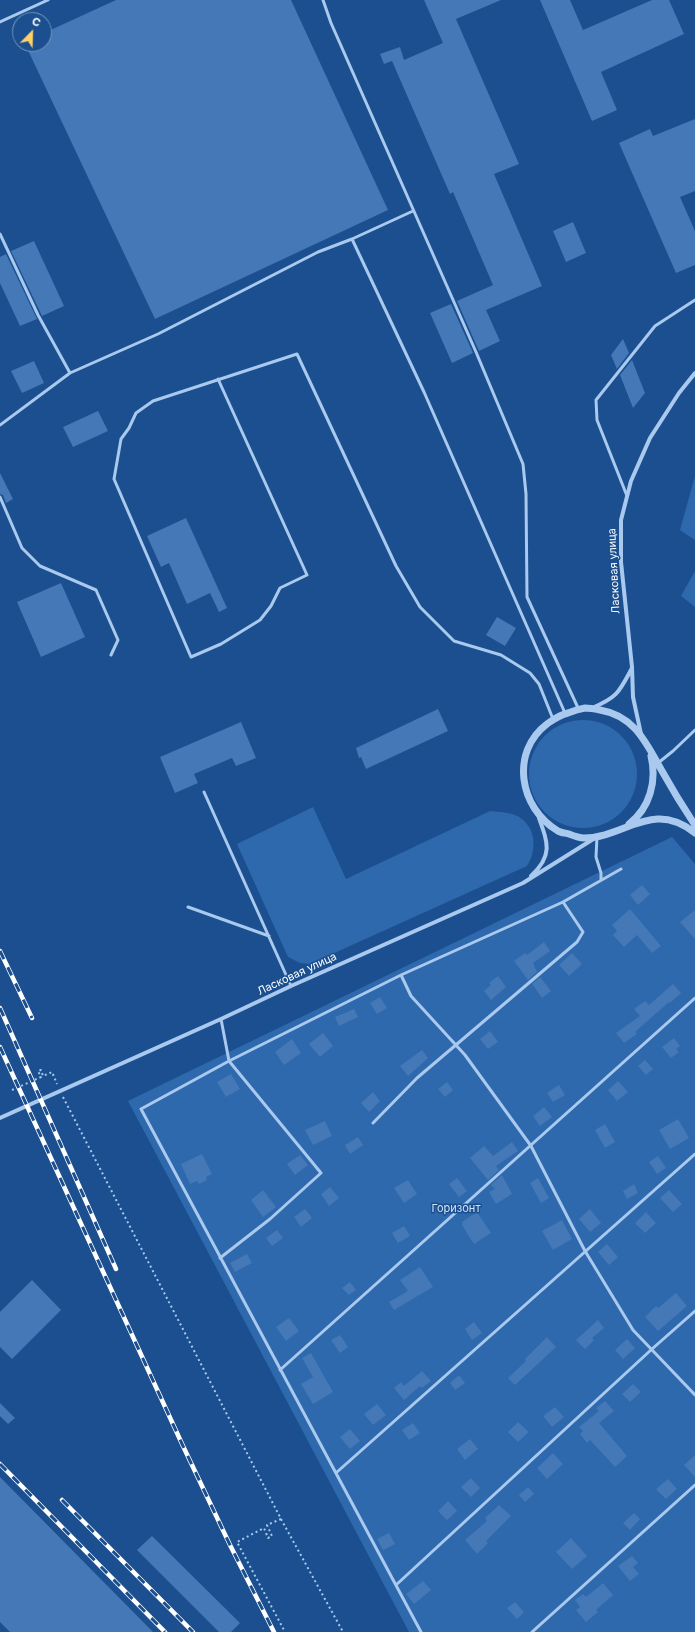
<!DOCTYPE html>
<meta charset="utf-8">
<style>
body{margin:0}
#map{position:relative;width:695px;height:1632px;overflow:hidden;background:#1b4f8f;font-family:Inter,sans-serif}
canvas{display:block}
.north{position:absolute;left:12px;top:12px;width:40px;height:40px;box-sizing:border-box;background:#1b4f8f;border:1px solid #7695bc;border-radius:50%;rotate:23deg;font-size:11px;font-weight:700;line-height:16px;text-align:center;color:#fff}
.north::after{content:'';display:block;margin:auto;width:14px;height:18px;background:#ffd166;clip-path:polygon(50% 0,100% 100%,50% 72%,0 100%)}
</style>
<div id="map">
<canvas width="695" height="1632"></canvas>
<div class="north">С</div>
</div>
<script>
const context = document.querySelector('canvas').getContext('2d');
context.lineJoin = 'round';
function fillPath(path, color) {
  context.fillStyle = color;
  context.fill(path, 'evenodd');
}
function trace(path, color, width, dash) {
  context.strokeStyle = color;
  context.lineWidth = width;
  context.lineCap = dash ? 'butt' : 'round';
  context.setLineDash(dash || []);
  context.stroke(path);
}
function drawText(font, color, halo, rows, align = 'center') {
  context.font = font + ' Inter,sans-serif';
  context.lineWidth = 3;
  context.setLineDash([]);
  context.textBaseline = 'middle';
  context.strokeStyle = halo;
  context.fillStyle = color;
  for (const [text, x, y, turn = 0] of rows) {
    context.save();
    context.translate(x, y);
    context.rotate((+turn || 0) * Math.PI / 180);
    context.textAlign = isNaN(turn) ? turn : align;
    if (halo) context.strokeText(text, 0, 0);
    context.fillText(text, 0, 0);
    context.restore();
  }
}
fillPath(new Path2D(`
 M 695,476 L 695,540 L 680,530 Z
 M 695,571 L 695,607 L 681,596 Z
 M529 774a54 54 0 1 1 108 0a54 54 0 1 1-108 0Z
 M 313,807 L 346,879 L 490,811 C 498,812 507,812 515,815 C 536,824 538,849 527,866 L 310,964 L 300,963 L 288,957 L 237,844 Z
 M 672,837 L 695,864 L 695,1632 L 409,1632 L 128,1101 Z`), '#2e69ad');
fillPath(new Path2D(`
 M 116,0 L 291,0 L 388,210 L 155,319 L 25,44 L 44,44 L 44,33 Z
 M 424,0 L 501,0 L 456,19 L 519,164 L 494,174 L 542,286 L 486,310 L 500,341 L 479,351 L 457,301 L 493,285 L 453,192 L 450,194 L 392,61 L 384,64 L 380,54 L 400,47 L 404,60 L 443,43 Z
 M 540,0 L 570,0 L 583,30 L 652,0 L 669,0 L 684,34 L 601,72 L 617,110 L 592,121 Z
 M 695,119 L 695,191 L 680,197 L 695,231 L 695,265 L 676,273 L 619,143 L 650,129 L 653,136 Z
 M 573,222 L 586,253 L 566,262 L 553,231 Z
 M 34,241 L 64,306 L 42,316 L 11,251 Z
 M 6,254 L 37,319 L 20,326 L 0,283 L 0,257 Z
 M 451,304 L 473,353 L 452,363 L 430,313 Z
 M 623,339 L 629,353 L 617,369 L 611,355 Z
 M 632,360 L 645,393 L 633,408 L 620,375 Z
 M 34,361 L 44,383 L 22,393 L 11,371 Z
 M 98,411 L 108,431 L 73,447 L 63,427 Z
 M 0,473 L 13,499 L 6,503 L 3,495 L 0,494 Z
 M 186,518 L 227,608 L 219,612 L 210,593 L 187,604 L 169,563 L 161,567 L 147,536 Z
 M 61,583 L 85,637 L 41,657 L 17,602 Z
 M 497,617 L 516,628 L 505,646 L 486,635 Z
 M 438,709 L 448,731 L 366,769 L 361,757 L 359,758 L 356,748 Z
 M 241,722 L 256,758 L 236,766 L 232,758 L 194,774 L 198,783 L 175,793 L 160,757 Z
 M 642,885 L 650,894 L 638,905 L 630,895 Z
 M 630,909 L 661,946 L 652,953 L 637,935 L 624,947 L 613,935 L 617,931 L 612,925 Z
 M 695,910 L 695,939 L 680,922 Z
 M 544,942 L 550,951 L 533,963 L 537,972 L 528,980 L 514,961 L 525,953 L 527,955 Z
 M 572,953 L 582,964 L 569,976 L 559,965 Z
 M 498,976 L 506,987 L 491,1000 L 484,991 L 491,985 L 489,983 Z
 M 540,977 L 551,991 L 542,998 L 532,984 Z
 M 673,984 L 681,993 L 670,1003 L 669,1002 L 635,1032 L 637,1034 L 624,1043 L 616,1033 L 640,1016 L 634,1009 L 645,1001 L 649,1005 Z
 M 380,997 L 387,1008 L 377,1014 L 370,1003 Z
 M 354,1009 L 358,1017 L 339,1026 L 335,1017 Z
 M 490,1031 L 498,1042 L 488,1049 L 480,1039 Z
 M 323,1033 L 333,1046 L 320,1057 L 309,1044 Z
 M 674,1038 L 680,1046 L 676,1049 L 679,1052 L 671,1058 L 662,1047 Z
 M 292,1039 L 301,1053 L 284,1065 L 275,1052 Z
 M 422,1050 L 428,1058 L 408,1076 L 400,1066 Z
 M 645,1060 L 653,1069 L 646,1075 L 638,1066 Z
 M 231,1074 L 240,1089 L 226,1097 L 217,1082 Z
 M 618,1081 L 628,1092 L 617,1101 L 608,1090 Z
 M 447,1082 L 453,1090 L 445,1097 L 438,1089 Z
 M 559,1085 L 565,1095 L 553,1102 L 547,1093 Z
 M 373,1092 L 380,1101 L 369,1112 L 361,1103 Z
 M 544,1107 L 552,1117 L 540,1126 L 533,1116 Z
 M 678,1119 L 689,1138 L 670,1149 L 659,1130 Z
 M 325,1121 L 332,1136 L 313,1145 L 305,1130 Z
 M 605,1124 L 615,1142 L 605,1148 L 595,1130 Z
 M 358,1137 L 363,1145 L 350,1154 L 345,1145 Z
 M 512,1142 L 518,1151 L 496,1166 L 499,1170 L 488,1180 L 470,1158 L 484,1146 L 493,1156 Z
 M 202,1154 L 212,1174 L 206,1177 L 207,1180 L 199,1184 L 197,1181 L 190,1184 L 181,1164 Z
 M 300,1155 L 308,1165 L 295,1175 L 287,1164 Z
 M 658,1156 L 666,1168 L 657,1174 L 649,1162 Z
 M 502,1175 L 512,1194 L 496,1204 L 489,1192 L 495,1189 L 491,1185 Z
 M 457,1178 L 467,1191 L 459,1197 L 449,1184 Z
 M 538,1178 L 549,1198 L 541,1203 L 530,1183 Z
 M 408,1180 L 417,1194 L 404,1203 L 394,1188 Z
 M 634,1184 L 638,1193 L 627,1199 L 623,1191 Z
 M 330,1187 L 339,1198 L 329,1206 L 321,1194 Z
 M 263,1190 L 276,1207 L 263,1217 L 251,1200 Z
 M 669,1190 L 682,1204 L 673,1212 L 660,1198 Z
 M 305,1209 L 312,1218 L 301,1227 L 294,1217 Z
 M 590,1209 L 601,1223 L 590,1232 L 579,1219 Z
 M 477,1212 L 491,1233 L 474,1244 L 462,1225 L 463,1224 L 462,1222 Z
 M 646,1212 L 656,1223 L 645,1233 L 635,1223 Z
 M 562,1220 L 572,1239 L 553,1250 L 542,1231 Z
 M 404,1226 L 410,1236 L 398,1243 L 392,1233 Z
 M 277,1230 L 283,1238 L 272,1246 L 266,1238 Z
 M 607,1244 L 618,1257 L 609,1265 L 598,1252 Z
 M 247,1254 L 252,1263 L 235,1272 L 230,1263 Z
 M 420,1267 L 433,1287 L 394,1310 L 389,1302 L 408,1291 L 400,1280 Z
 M 32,1280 L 61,1310 L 12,1359 L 0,1347 L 0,1312 Z
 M 350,1282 L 356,1290 L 349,1295 L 342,1288 Z
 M 676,1293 L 687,1306 L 658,1331 L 645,1317 L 656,1306 L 658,1308 Z
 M 289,1318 L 299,1331 L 286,1341 L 276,1327 Z
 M 598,1320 L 604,1328 L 592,1338 L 594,1340 L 585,1349 L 576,1340 Z
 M 474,1322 L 482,1333 L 472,1340 L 465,1329 Z
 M 340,1335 L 348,1347 L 340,1353 L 331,1340 Z
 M 547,1337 L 556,1347 L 515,1385 L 508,1378 L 526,1361 L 525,1359 Z
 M 627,1339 L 635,1348 L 623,1359 L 615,1350 Z
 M 311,1353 L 333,1392 L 313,1404 L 301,1384 L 313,1377 L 302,1358 Z
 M 422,1371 L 431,1381 L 422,1388 L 420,1386 L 404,1400 L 394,1388 L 401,1382 L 404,1386 Z
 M 459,1375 L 465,1383 L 455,1390 L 450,1383 Z
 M 633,1384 L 641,1392 L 630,1402 L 622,1394 Z
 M 605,1401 L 614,1411 L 599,1423 L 627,1456 L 615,1467 L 590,1440 L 587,1443 L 580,1434 L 583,1431 L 579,1427 L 599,1411 L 596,1408 Z
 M 0,1403 L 15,1418 L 8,1424 L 0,1416 Z
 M 377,1404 L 386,1415 L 373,1425 L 364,1414 Z
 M 555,1407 L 564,1417 L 552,1427 L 543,1416 Z
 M 518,1422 L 529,1432 L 518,1442 L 508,1432 Z
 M 413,1423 L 420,1433 L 409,1440 L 402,1430 Z
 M 350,1429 L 360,1441 L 350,1449 L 340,1437 Z
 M 470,1439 L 478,1449 L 465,1460 L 457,1449 Z
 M 553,1453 L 563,1464 L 547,1479 L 537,1468 Z
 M 695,1455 L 695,1477 L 684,1465 Z
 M 0,1477 L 153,1632 L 10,1632 L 0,1622 Z
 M 471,1478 L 480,1488 L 471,1497 L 461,1487 Z
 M 668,1479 L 677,1489 L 666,1499 L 656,1489 Z
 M 528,1487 L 534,1494 L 525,1502 L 519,1495 Z
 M 448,1501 L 457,1511 L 447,1520 L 438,1511 Z
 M 499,1505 L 511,1516 L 486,1541 L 488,1543 L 477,1554 L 465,1540 L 487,1521 L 485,1518 Z
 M 634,1513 L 640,1519 L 630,1530 L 623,1523 Z
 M 389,1533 L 395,1544 L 383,1550 L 377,1539 Z
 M 152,1536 L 240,1623 L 231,1632 L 219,1632 L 137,1550 Z
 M 571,1538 L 587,1556 L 572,1569 L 556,1552 Z
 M 632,1556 L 638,1563 L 633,1567 L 639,1574 L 630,1581 L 618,1566 Z
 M 423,1581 L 431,1590 L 414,1604 L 406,1594 Z
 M 603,1583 L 613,1595 L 596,1610 L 598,1612 L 586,1622 L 576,1610 L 580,1607 L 575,1600 L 583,1594 L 586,1597 Z
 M 515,1602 L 524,1612 L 517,1619 L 507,1608 Z`), '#4478b7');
trace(new Path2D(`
 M 12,1090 L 41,1077 L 38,1071 L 41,1070 L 43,1076 L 52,1072 L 57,1084
 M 63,1097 L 281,1519 L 343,1632
 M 281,1519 L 267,1525 L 272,1536 L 268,1538 L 264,1528 L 237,1542 L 285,1632`), '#a9c9ee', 2, [2, 3]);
trace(new Path2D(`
 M 323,0 L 331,23 L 476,352 L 523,464 L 526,494 L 527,597 L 579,710
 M 0,22 L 48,0
 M 0,234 L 38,315 L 70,373
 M 352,239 L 424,392 L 565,713
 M 218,379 L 307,575 L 280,588 L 271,606 L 260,620 L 221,644 L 191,657 L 114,479 L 121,439 L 129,428 L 136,413 L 153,401 L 297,354 L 396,566 L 420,607 L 454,641 L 501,655 L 530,673 L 539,684 L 553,719
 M 0,425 L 70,373 L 158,334 L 318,252 L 352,239 L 413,211
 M 627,496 L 597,420 L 596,400 L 655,326 L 695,300
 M 0,497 L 22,548 L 40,566 L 96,590 L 118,640 L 111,655
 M 658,763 L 673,751 L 695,730
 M 204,792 L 291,986
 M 597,837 L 596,857 L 601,873 L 601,880
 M 188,907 L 269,936
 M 401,975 L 411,996 L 465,1055 L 531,1146 L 585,1251 L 633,1330 L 695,1395
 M 373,1123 L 417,1078 L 577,942 L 583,932 L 563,902
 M 220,1258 L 270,1219 L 321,1173 L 229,1061 L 221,1019
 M 280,1370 L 695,998
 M 337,1472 L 695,1154
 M 396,1585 L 652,1349 L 695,1311
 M 421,1632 L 141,1109 L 229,1061 L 401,975 L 563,902 L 621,869
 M 532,1632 L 695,1485`), '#a9c9ee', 3);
trace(new Path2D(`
 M 592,708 C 618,697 619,692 632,668
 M 641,734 L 633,697 L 632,667 L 621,562 L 621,520 L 631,481 L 650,438 L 679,393 L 695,373
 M 531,876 C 553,856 548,843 539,818
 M 0,1118 L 221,1019 L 291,986 L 523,883 L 595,838`), '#a9c9ee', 4);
trace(new Path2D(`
 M 629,824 C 650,808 657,781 651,756
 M 695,825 C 683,807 672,789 662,771 C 646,743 635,716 600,710 C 595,709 590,708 585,708 C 579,709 573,711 568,713 C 559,715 554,719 547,724 C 510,752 519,808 558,831 C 561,833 566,833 569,834 C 574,836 579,838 584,838 C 625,838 652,799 695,833`), '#a9c9ee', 7);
const rail = new Path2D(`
 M 0,951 L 32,1018
 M 0,1008 L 116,1269
 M 0,1047 L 183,1446 L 230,1545 L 274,1632
 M 0,1464 L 165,1632
 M 62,1500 L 193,1632`);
trace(rail, '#fff', 4.5);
trace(rail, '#1b4f8f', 3, [9]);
drawText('11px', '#fff', '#1b4f8f', [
 ["Ласковая улица",614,571,-93],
 ["Ласковая улица",297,974,-25]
]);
drawText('11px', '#cfe3fa', '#1b4f8f', [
 ["Горизонт",456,1209]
]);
</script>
